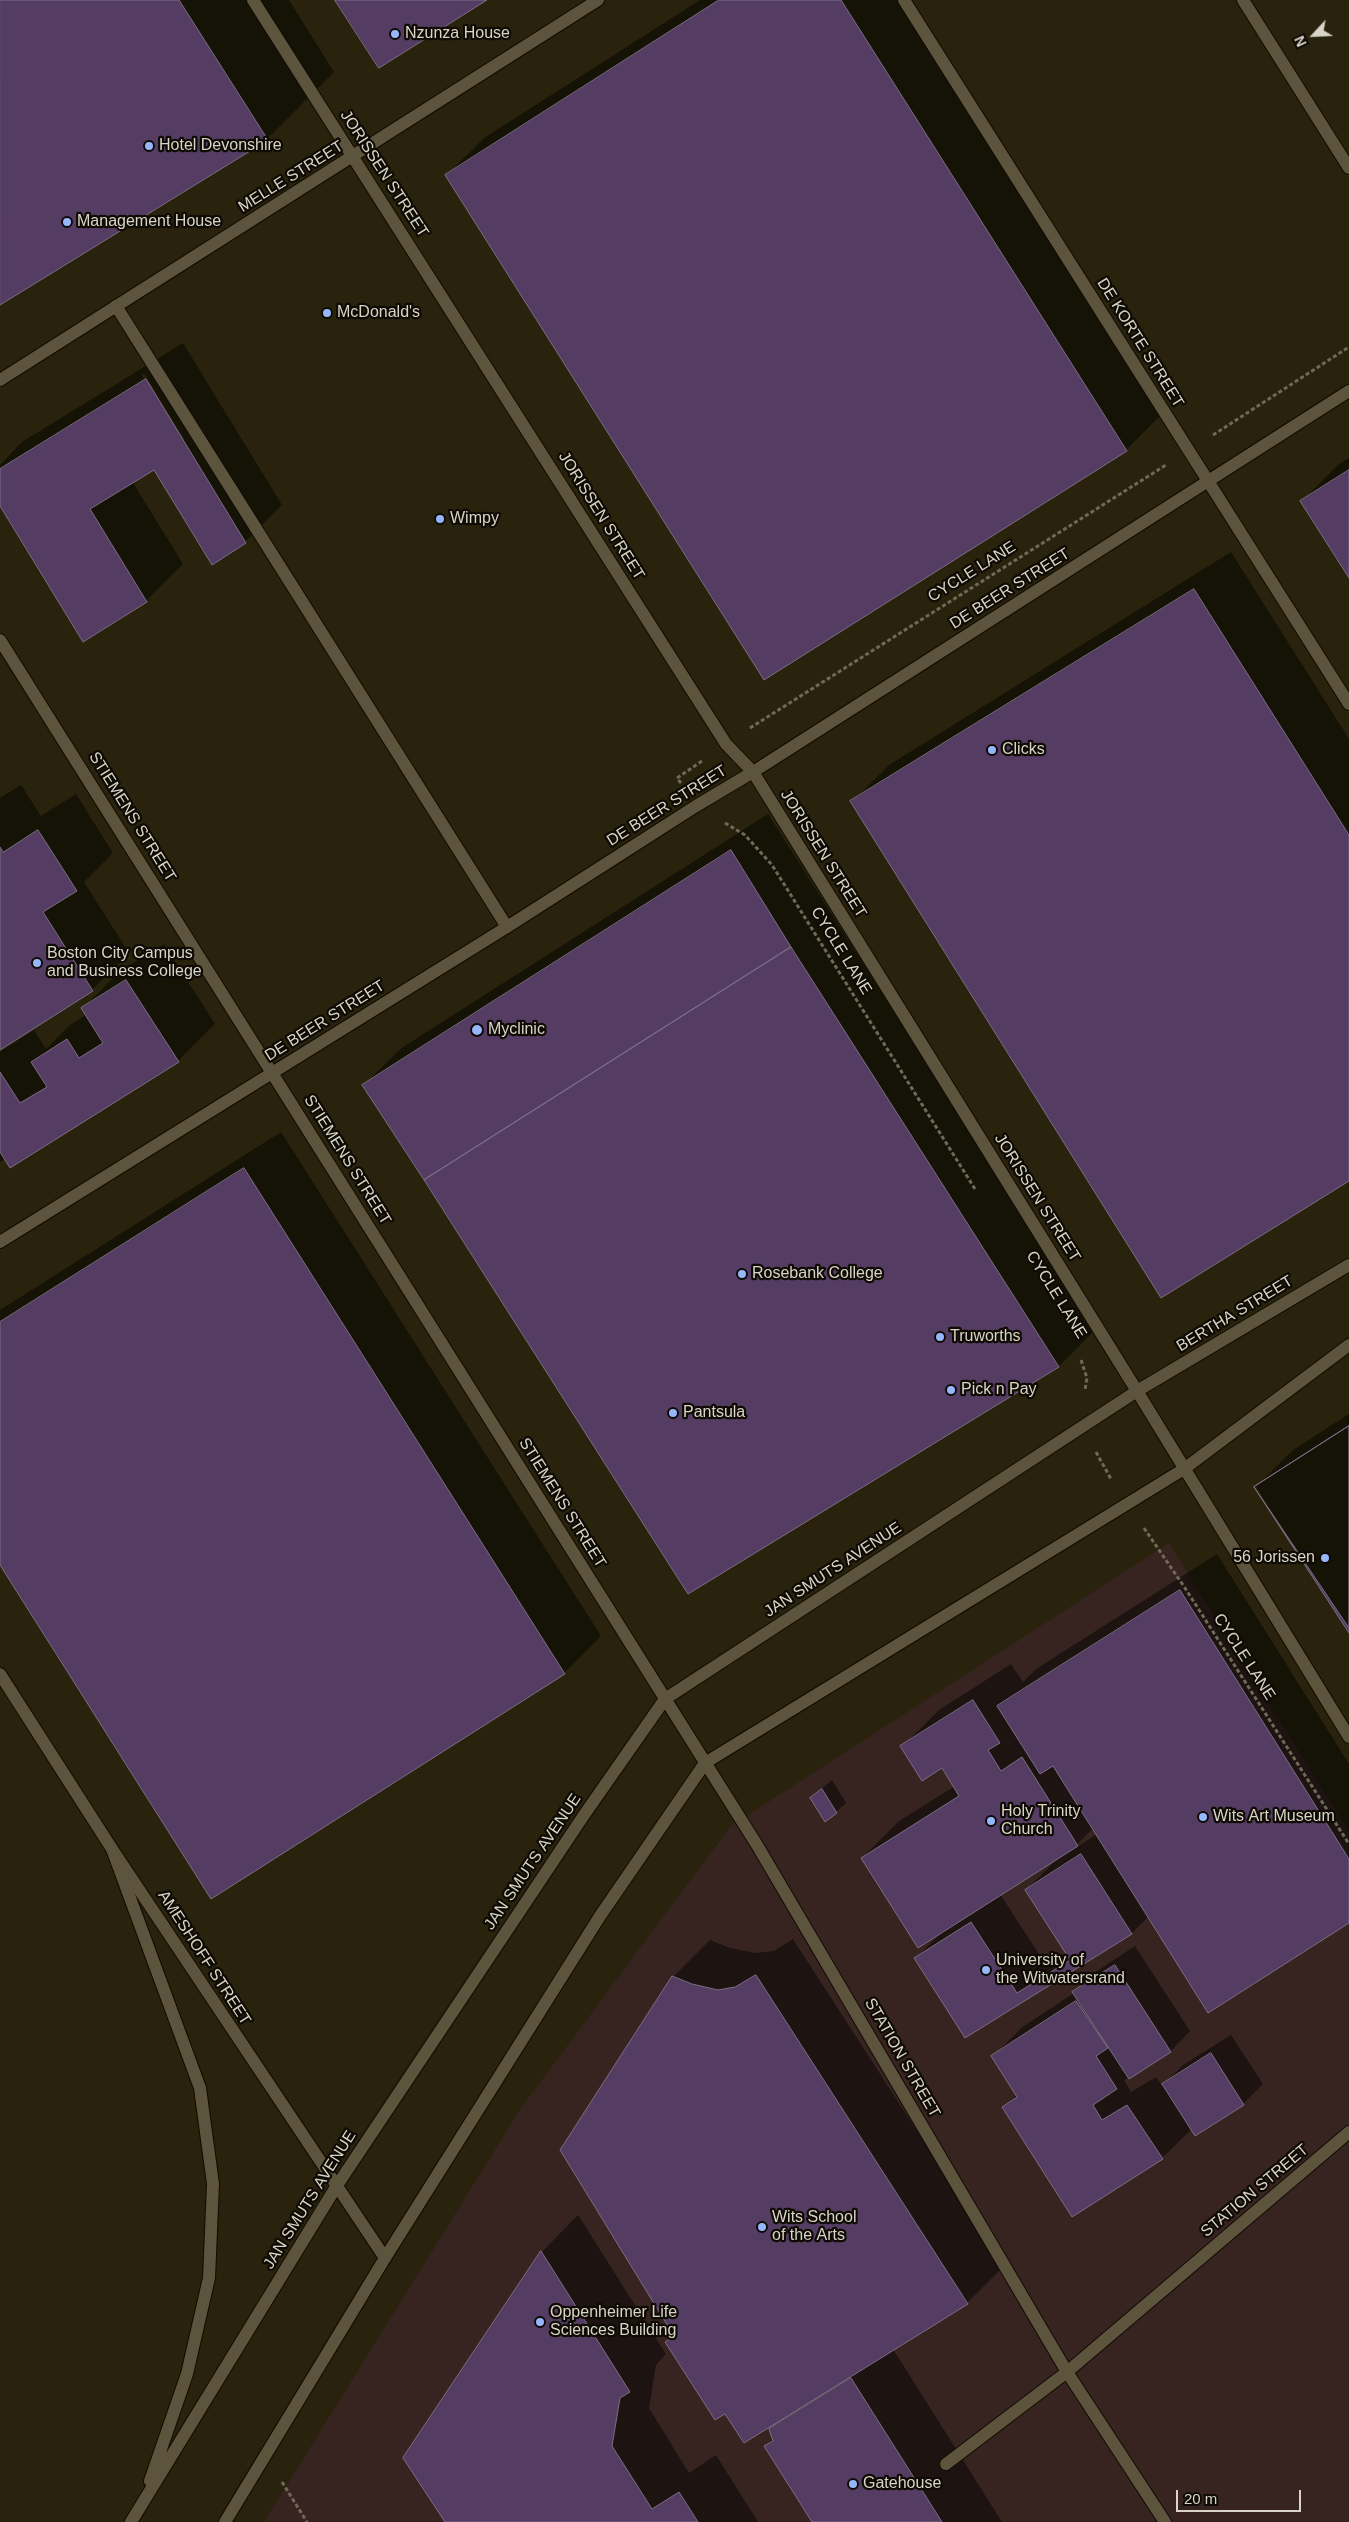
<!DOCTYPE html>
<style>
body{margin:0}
#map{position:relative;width:1349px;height:2522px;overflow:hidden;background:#29220d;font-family:Arial,sans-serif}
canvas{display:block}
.north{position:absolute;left:1289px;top:10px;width:50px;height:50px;-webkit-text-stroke:4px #0f0b04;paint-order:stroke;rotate:245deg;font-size:14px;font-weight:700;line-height:20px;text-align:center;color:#d8d4c7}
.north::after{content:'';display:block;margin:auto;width:18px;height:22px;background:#d8d4c7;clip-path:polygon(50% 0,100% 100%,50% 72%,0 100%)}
.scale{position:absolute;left:1176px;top:2490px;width:125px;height:22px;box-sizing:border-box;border:2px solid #d8d4c7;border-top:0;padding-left:6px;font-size:15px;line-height:18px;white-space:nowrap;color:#d8d4c7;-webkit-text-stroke:4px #0f0b04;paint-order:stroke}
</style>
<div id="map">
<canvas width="1349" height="2522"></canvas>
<div class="north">N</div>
<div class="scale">20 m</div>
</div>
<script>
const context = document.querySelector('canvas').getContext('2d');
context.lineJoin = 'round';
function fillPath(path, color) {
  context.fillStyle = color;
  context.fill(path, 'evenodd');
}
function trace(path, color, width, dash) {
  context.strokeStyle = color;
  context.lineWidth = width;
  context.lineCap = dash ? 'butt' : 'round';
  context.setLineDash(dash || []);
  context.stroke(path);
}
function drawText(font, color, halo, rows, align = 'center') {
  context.font = font + ' Arial,sans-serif';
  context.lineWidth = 4.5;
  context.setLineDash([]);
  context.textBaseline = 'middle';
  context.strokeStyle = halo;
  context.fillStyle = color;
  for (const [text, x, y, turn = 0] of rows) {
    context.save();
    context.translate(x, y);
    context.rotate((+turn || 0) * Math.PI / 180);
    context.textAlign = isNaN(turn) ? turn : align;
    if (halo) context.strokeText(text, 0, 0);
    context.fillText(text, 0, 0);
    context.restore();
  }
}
fillPath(new Path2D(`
 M 1169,1543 L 1349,1831 L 1349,2522 L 264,2522 L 521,2108 L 731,1826 Z`), '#372420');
fillPath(new Path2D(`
 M 0,0 L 289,0 L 334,72 L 267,139 L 0,304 Z
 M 700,0 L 902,0 L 1163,413 L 1126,450 L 764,679 L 447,175 L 484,138 Z
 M 183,343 L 282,505 L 245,542 L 154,468 L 132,481 L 183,564 L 146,601 L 0,503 L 0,465 L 22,442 ZM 144,373 L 184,439 L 181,439 L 142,375 Z
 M 1349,458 L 1349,576 L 1302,501 L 1339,464 Z
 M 1231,552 L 1349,739 L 1349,1179 L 852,802 L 889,765 Z
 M 21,785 L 41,816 L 76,794 L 113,853 L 84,882 L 129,953 L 92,990 L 0,1049 L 0,798 Z
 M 768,814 L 1096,1329 L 1059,1366 L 688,1592 L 363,1086 L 400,1049 Z
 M 164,944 L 215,1024 L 178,1061 L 0,1162 L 0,1052 L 34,1030 L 46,1049 L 70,1025 L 87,1014 L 83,1008 L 120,971 Z
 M 281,1132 L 601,1636 L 564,1673 L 0,1563 L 0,1310 Z
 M 1349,1414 L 1349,1631 L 1256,1487 L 1293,1450 Z
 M 1217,1554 L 1349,1764 L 1349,1922 L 1149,1916 L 1132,1933 L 966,2036 L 916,1958 L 941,1933 L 862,1858 L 899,1821 L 955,1786 L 943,1766 L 902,1747 L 939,1710 L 1011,1664 L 1023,1682 L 1036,1669 ZM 1093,1828 L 1097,1834 L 1074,1849 L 1074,1848 ZM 1058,1858 L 1026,1890 L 1066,1953 L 1046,1965 L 1000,1894 Z
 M 832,1780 L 846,1803 L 836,1812 L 811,1798 Z
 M 793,1939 L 1004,2266 L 967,2303 L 893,2349 L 1002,2522 L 814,2522 L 765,2447 L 774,2438 L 770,2430 L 779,2421 L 725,2412 L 666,2342 L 674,2334 L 673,1977 L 710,1940 L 730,1948 L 756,1953 L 774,1951 Z
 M 1135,1946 L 1190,2031 L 1171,2051 L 1124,2080 L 1131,2092 L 1156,2077 L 1162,2086 L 1183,2065 L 1231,2035 L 1263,2084 L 1243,2104 L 1192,2129 L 1162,2158 L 1004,2107 L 1017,2094 L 993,2057 L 1021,2028 L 1074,1993 L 1094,1973 Z
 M 578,2215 L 666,2354 L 656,2365 L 649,2408 L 689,2473 L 716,2455 L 758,2522 L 446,2522 L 542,2252 Z`), '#0007');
const building = new Path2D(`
 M 0,0 L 179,0 L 268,140 L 0,305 Z
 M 335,0 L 487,0 L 379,68 Z
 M 719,0 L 841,0 L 1127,451 L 764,680 L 445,175 Z
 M 146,379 L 246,543 L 212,565 L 154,470 L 90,509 L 147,602 L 83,642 L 0,506 L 0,469 Z
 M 1349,470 L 1349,578 L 1300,501 Z
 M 1194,589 L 1349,835 L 1349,1181 L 1161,1298 L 850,801 Z
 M 38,830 L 77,891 L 43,912 L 93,991 L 0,1050 L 0,847 L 3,852 Z
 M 731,850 L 791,947 L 424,1180 L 362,1085 Z
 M 791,947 L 1059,1367 L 688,1594 L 424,1180 Z
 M 126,980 L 179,1062 L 10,1168 L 0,1152 L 0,1072 L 20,1103 L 47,1087 L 31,1062 L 67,1039 L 79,1058 L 103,1043 L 81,1008 Z
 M 244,1168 L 565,1674 L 211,1899 L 0,1565 L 0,1322 Z
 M 1349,1426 L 1349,1633 L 1254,1487 Z
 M 1349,1426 L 1349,1628 L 1254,1487 Z
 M 1180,1590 L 1349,1859 L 1349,1923 L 1208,2013 L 1053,1766 L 1040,1774 L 997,1706 Z
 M 973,1700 L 1000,1743 L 988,1750 L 1001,1771 L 1022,1757 L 1078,1846 L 918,1948 L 861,1858 L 959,1796 L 942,1768 L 922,1781 L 900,1746 Z
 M 822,1789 L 837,1813 L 825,1822 L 810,1798 Z
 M 1081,1854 L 1132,1934 L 965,2038 L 914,1958 L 971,1922 L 1017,1993 L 1070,1960 L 1025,1890 Z
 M 1115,1965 L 1171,2052 L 1129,2079 L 1072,1992 Z
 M 756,1975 L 968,2304 L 744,2443 L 725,2414 L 715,2420 L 665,2342 L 674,2336 L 560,2150 L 672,1976 L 692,1984 L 718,1990 L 735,1987 Z
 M 1076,2001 L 1108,2048 L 1096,2056 L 1117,2089 L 1093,2105 L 1102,2120 L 1127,2105 L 1163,2159 L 1072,2217 L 1002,2107 L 1017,2097 L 991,2056 Z
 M 1211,2053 L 1244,2105 L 1195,2136 L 1162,2084 Z
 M 541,2251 L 630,2392 L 620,2398 L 612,2446 L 652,2509 L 679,2492 L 698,2522 L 445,2522 L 403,2458 Z
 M 851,2378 L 942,2522 L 812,2522 L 764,2446 L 773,2441 L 769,2429 Z`);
fillPath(building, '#543c63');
trace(building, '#7b6e83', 1);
const service = new Path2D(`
 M 1243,0 L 1349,168
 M 116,306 L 507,927
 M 946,2464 L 1067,2372 L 1349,2132`);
const minor = new Path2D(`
 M 0,380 L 598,0
 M 0,640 L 757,1845 L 1067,2372 L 1165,2522
 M 0,1242 L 507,927 L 696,806 L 753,772 L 1349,391
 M 0,1674 L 112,1849 L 385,2258`);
const secondary = new Path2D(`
 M 253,0 L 726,744 L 753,772 L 1137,1391 L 1349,1737
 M 904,0 L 1349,704
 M 112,1849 L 200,2088 L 213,2184 L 209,2278 L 187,2374 L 150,2481
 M 131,2522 L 336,2187 L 584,1815 L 665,1699 L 1137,1391 L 1349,1265
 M 225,2522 L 385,2258 L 600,1916 L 705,1763 L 1184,1469 L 1349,1345`);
trace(service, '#110b00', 14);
trace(minor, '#110b00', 14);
trace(secondary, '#110b00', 14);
trace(new Path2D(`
 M 1213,435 L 1349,347
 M 750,728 L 1166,465
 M 681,783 L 677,778 L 702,761
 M 725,823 L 745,835 L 772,865 L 975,1189
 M 1081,1360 L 1087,1378 L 1085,1390
 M 1096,1452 L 1111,1479
 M 1144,1528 L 1185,1588 L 1349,1844
 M 282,2482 L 307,2522`), '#6f6958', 3, [4, 2.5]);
trace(service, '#5c543d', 12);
trace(minor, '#5c543d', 12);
trace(secondary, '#5c543d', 12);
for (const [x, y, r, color] of [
 [395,34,5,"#96b6fd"],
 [149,146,5,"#96b6fd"],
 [67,222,5,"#96b6fd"],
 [327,313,5,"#96b6fd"],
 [440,519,5,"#96b6fd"],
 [992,750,5,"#96b6fd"],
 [37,963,5,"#96b6fd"],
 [477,1030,6,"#96b6fd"],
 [742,1274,5,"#96b6fd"],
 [940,1337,5,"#96b6fd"],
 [951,1390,5,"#96b6fd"],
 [673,1413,5,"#96b6fd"],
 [1325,1558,5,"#96b6fd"],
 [1203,1817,5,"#96b6fd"],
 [991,1821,5,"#96b6fd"],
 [986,1970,5,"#96b6fd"],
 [762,2227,5,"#96b6fd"],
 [540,2322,5,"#96b6fd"],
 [853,2484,5,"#96b6fd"]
]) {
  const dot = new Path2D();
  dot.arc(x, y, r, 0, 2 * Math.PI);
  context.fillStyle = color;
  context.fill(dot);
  trace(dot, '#0f0b04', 2);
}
drawText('16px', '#d8d4c7', '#0f0b04', [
 ["Nzunza House",405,34],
 ["Hotel Devonshire",159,146],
 ["Management House",77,222],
 ["McDonald's",337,313],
 ["Wimpy",450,519],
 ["Clicks",1002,750],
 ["Boston City Campus",47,954],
 ["and Business College",47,972],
 ["Myclinic",488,1030],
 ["Rosebank College",752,1274],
 ["Truworths",950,1337],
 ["Pick n Pay",961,1390],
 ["Pantsula",683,1413],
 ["56 Jorissen",1315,1558,"right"],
 ["Holy Trinity",1001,1812],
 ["Church",1001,1830],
 ["Wits Art Museum",1213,1817],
 ["University of",996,1961],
 ["the Witwatersrand",996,1979],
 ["Wits School",772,2218],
 ["of the Arts",772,2236],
 ["Oppenheimer Life",550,2313],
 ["Sciences Building",550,2331],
 ["Gatehouse",863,2484]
], 'left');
drawText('16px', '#d8d4c7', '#0f0b04', [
 ["JORISSEN STREET",384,174,57],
 ["MELLE STREET",291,177,-32],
 ["DE KORTE STREET",1140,343,58],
 ["JORISSEN STREET",601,516,58],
 ["CYCLE LANE",972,572,-32],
 ["DE BEER STREET",1010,589,-32],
 ["DE BEER STREET",667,806,-32],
 ["STIEMENS STREET",132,817,58],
 ["JORISSEN STREET",823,854,58],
 ["CYCLE LANE",841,951,58],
 ["DE BEER STREET",325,1021,-32],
 ["STIEMENS STREET",347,1160,58],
 ["JORISSEN STREET",1037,1198,58],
 ["CYCLE LANE",1056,1295,58],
 ["BERTHA STREET",1235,1314,-31],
 ["STIEMENS STREET",562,1503,58],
 ["JAN SMUTS AVENUE",833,1570,-33],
 ["CYCLE LANE",1244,1657,57],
 ["JAN SMUTS AVENUE",533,1862,-56],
 ["AMESHOFF STREET",204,1958,57],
 ["STATION STREET",902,2058,60],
 ["STATION STREET",1255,2191,-40],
 ["JAN SMUTS AVENUE",310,2200,-58]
]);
</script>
